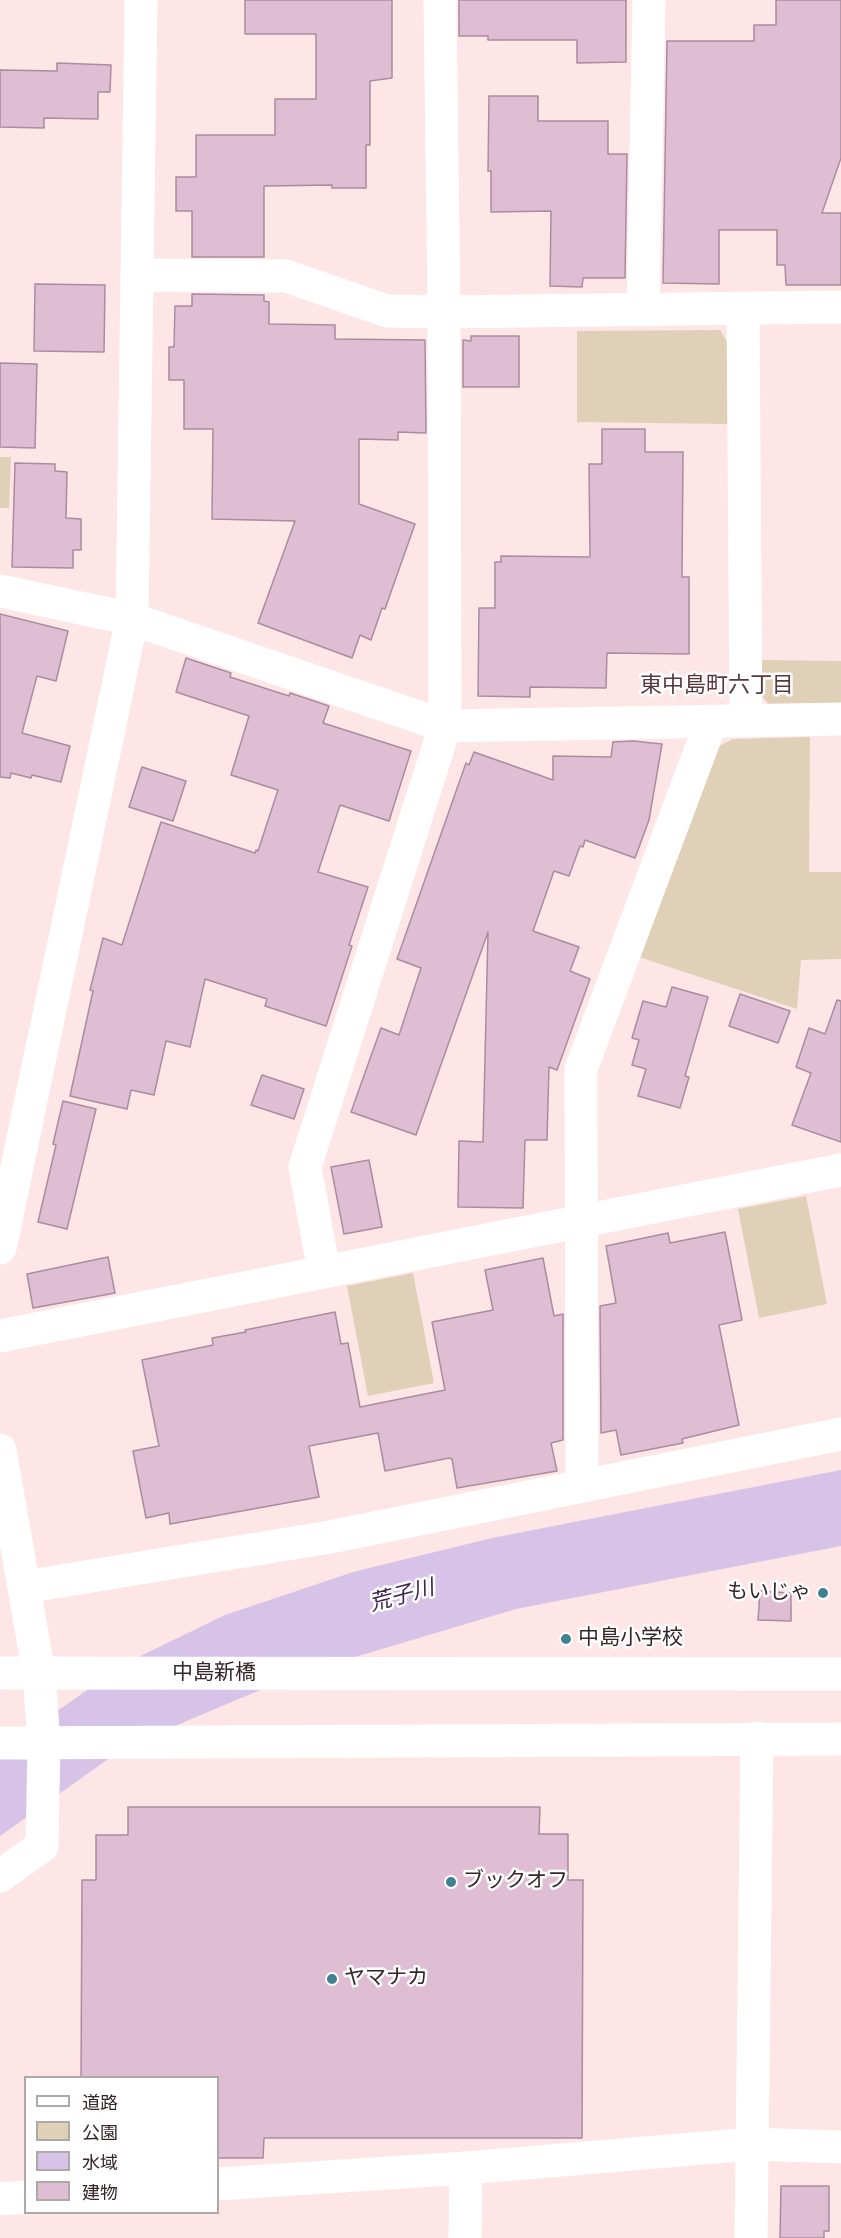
<!DOCTYPE html>
<meta charset="utf-8">
<style>
body{margin:0}
#map{position:relative;width:841px;height:2238px;overflow:hidden;background:#fee5e6;font-family:"Nunito Sans","Noto Sans JP",sans-serif}
canvas{display:block}
.legend{position:absolute;left:24px;top:2076px;width:195px;height:138px;box-sizing:border-box;background:#fff;border:2px solid #aea8a9;margin:0;padding:8px 10px;list-style:none;font-size:18px;color:#352627}
.legend li{display:flex;align-items:center;gap:12px;height:30px}
.legend b{width:30px;border:2px solid #aea8a9}
</style>
<div id="map">
<canvas width="841" height="2238"></canvas>
<ul class="legend">
<li><b style="height:8px;background:#fff"></b>道路</li>
<li><b style="height:16px;background:#e0d0b7"></b>公園</li>
<li><b style="height:16px;background:#d6c3e7"></b>水域</li>
<li><b style="height:16px;background:#dfbed3"></b>建物</li>
</ul>
</div>
<script>
const context = document.querySelector('canvas').getContext('2d');
context.lineJoin = 'round';
function fillPath(path, color) {
  context.fillStyle = color;
  context.fill(path, 'evenodd');
}
function trace(path, color, width, dash) {
  context.strokeStyle = color;
  context.lineWidth = width;
  context.lineCap = dash ? 'butt' : 'round';
  context.setLineDash(dash || []);
  context.stroke(path);
}
function drawText(font, color, halo, rows, align = 'center') {
  context.font = font + ' "Nunito Sans","Noto Sans JP",sans-serif';
  context.lineWidth = 5;
  context.setLineDash([]);
  context.textBaseline = 'middle';
  context.strokeStyle = halo;
  context.fillStyle = color;
  for (const [text, x, y, turn = 0] of rows) {
    context.save();
    context.translate(x, y);
    context.rotate((+turn || 0) * Math.PI / 180);
    context.textAlign = isNaN(turn) ? turn : align;
    if (halo) context.strokeText(text, 0, 0);
    context.fillText(text, 0, 0);
    context.restore();
  }
}
fillPath(new Path2D(`
 M 720,330 L 728,343 L 729,424 L 577,422 L 577,331 Z
 M 0,457 L 11,457 L 9,508 L 0,508 Z
 M 761,660 L 841,661 L 841,706 L 771,707 L 760,694 Z
 M 810,737 L 809,872 L 841,872 L 841,959 L 801,960 L 797,1009 L 639,957 L 719,746 L 733,739 Z
 M 806,1196 L 827,1304 L 759,1318 L 738,1209 Z
 M 413,1273 L 434,1383 L 368,1396 L 347,1286 Z`), '#e0d0b7');
fillPath(new Path2D(`
 M 841,1470 L 841,1546 L 516,1609 L 298,1674 L 125,1747 L 0,1836 L 0,1751 L 126,1663 L 225,1615 L 353,1572 L 492,1538 Z`), '#d6c3e7');
const building = new Path2D(`
 M 245,0 L 392,0 L 392,78 L 370,81 L 370,145 L 366,145 L 366,188 L 332,188 L 332,185 L 264,186 L 264,257 L 192,257 L 192,211 L 176,211 L 176,177 L 196,177 L 196,135 L 275,135 L 275,99 L 316,99 L 316,34 L 245,34 Z
 M 459,0 L 626,0 L 626,62 L 577,63 L 577,40 L 488,40 L 488,36 L 459,36 Z
 M 776,0 L 841,0 L 841,158 L 822,213 L 841,213 L 841,285 L 786,285 L 785,265 L 777,265 L 777,230 L 719,230 L 719,284 L 663,283 L 667,41 L 754,41 L 754,25 L 776,25 Z
 M 57,63 L 111,65 L 110,92 L 98,92 L 98,119 L 44,118 L 44,128 L 0,127 L 0,70 L 57,71 Z
 M 489,96 L 538,96 L 538,121 L 608,121 L 608,154 L 627,154 L 625,278 L 583,278 L 582,287 L 550,286 L 551,211 L 491,212 L 491,171 L 488,171 Z
 M 35,284 L 105,285 L 104,352 L 34,351 Z
 M 192,294 L 264,295 L 264,301 L 269,302 L 269,324 L 335,325 L 335,339 L 425,340 L 426,433 L 398,432 L 398,440 L 359,439 L 359,504 L 415,524 L 385,609 L 382,608 L 371,640 L 360,635 L 352,658 L 258,623 L 295,521 L 212,519 L 213,429 L 184,429 L 184,380 L 169,380 L 169,347 L 174,347 L 175,306 L 192,306 Z
 M 471,336 L 519,336 L 519,387 L 463,387 L 463,340 L 471,341 Z
 M 0,363 L 37,364 L 35,448 L 0,447 Z
 M 602,429 L 645,429 L 645,452 L 683,452 L 682,577 L 689,577 L 689,654 L 607,653 L 606,688 L 530,687 L 530,697 L 478,696 L 479,608 L 495,608 L 495,562 L 501,562 L 501,556 L 590,557 L 589,464 L 602,464 Z
 M 15,463 L 55,464 L 55,471 L 67,472 L 66,518 L 81,519 L 81,550 L 73,550 L 73,568 L 12,567 Z
 M 0,614 L 68,631 L 56,681 L 37,676 L 22,733 L 70,746 L 61,782 L 32,775 L 31,778 L 11,773 L 10,778 L 0,777 Z
 M 186,658 L 231,673 L 230,677 L 289,696 L 290,693 L 329,706 L 323,723 L 411,751 L 389,821 L 340,805 L 318,872 L 368,887 L 349,945 L 352,946 L 326,1026 L 265,1006 L 267,999 L 205,979 L 190,1047 L 166,1041 L 154,1095 L 131,1090 L 127,1109 L 70,1096 L 93,991 L 90,990 L 103,938 L 122,945 L 161,822 L 255,853 L 256,850 L 258,851 L 278,790 L 231,775 L 249,716 L 176,692 Z
 M 633,741 L 662,744 L 649,820 L 635,858 L 585,840 L 583,847 L 580,846 L 569,876 L 554,871 L 533,931 L 579,947 L 570,971 L 590,979 L 557,1070 L 549,1067 L 547,1140 L 525,1140 L 523,1208 L 458,1207 L 459,1141 L 483,1142 L 488,932 L 416,1135 L 351,1112 L 381,1028 L 399,1035 L 421,968 L 397,959 L 466,763 L 469,765 L 474,752 L 553,780 L 553,756 L 611,757 L 613,742 Z
 M 142,767 L 186,781 L 173,821 L 129,807 Z
 M 672,987 L 708,997 L 685,1076 L 689,1077 L 680,1108 L 638,1096 L 646,1069 L 632,1065 L 639,1040 L 632,1038 L 643,1001 L 666,1007 Z
 M 740,994 L 790,1011 L 778,1043 L 729,1026 Z
 M 837,1000 L 841,1001 L 841,1142 L 792,1125 L 811,1073 L 796,1067 L 809,1028 L 825,1034 Z
 M 262,1075 L 304,1089 L 294,1119 L 251,1105 Z
 M 63,1101 L 96,1109 L 67,1229 L 38,1222 L 56,1145 L 53,1144 Z
 M 369,1160 L 382,1227 L 344,1234 L 331,1167 Z
 M 725,1232 L 742,1320 L 719,1325 L 739,1425 L 682,1439 L 683,1443 L 621,1455 L 616,1430 L 601,1433 L 600,1306 L 616,1303 L 606,1246 L 668,1233 L 670,1243 Z
 M 108,1257 L 115,1293 L 33,1308 L 27,1274 Z
 M 543,1258 L 554,1316 L 563,1314 L 563,1440 L 551,1443 L 557,1471 L 457,1488 L 452,1459 L 449,1458 L 385,1471 L 378,1433 L 309,1446 L 319,1497 L 170,1524 L 169,1513 L 146,1518 L 133,1451 L 159,1446 L 142,1360 L 213,1345 L 212,1338 L 246,1332 L 245,1330 L 335,1312 L 341,1344 L 348,1343 L 360,1407 L 445,1390 L 432,1322 L 493,1310 L 485,1270 Z
 M 760,1591 L 791,1593 L 791,1621 L 758,1620 Z
 M 128,1807 L 540,1807 L 539,1834 L 568,1834 L 568,1880 L 583,1880 L 582,2138 L 264,2138 L 263,2158 L 218,2158 L 218,2078 L 81,2078 L 82,1880 L 96,1880 L 96,1835 L 128,1835 Z
 M 781,2186 L 829,2186 L 829,2231 L 824,2231 L 824,2238 L 780,2238 Z`);
fillPath(building, '#dfbed3');
trace(building, '#ab8c9f', 1.5);
trace(new Path2D(`
 M 137,275 L 286,276 L 387,311 L 444,312 L 841,307
 M 643,309 L 649,0
 M 743,309 L 746,721
 M 0,591 L 132,619 L 445,726 L 841,719
 M 324,1272 L 305,1167 L 445,726 L 444,312 L 440,0
 M 0,1336 L 841,1170
 M 582,1486 L 581,1069 L 711,722
 M 24,1587 L 330,1537 L 841,1434
 M 0,1876 L 42,1846
 M 218,2184 L 466,2168 L 752,2144 L 841,2147
 M 0,2199 L 26,2197
 M 465,2238 L 466,2168
 M 751,2238 L 757,1738`), '#fff', 33);
trace(new Path2D(`
 M 0,1248 L 132,619 L 141,0
 M 0,1450 L 39,1674 L 44,1743 L 42,1846
 M 0,1673 L 841,1674
 M 0,1743 L 841,1739`), '#fff', 33);
for (const [x, y, r, color] of [
 [823,1593,6,"#3e838f"],
 [566,1639,6,"#3e838f"],
 [451,1882,6,"#3e838f"],
 [332,1979,6,"#3e838f"]
]) {
  const dot = new Path2D();
  dot.arc(x, y, r, 0, 2 * Math.PI);
  context.fillStyle = color;
  context.fill(dot);
  trace(dot, '#fff', 2);
}
drawText('21px', '#352627', '#fff', [
 ["もいじゃ",811,1593,"right"],
 ["中島小学校",578,1639],
 ["ブックオフ",463,1882],
 ["ヤマナカ",344,1979]
], 'left');
drawText('21px', '#352627', '#fff', [
 ["中島新橋",214,1674]
]);
drawText('22px', '#58383b', '#fff', [
 ["東中島町六丁目",717,687]
]);
drawText('italic 22px', '#3e2451', '#fff', [
 ["荒子川",402,1597,-15]
]);
</script>
